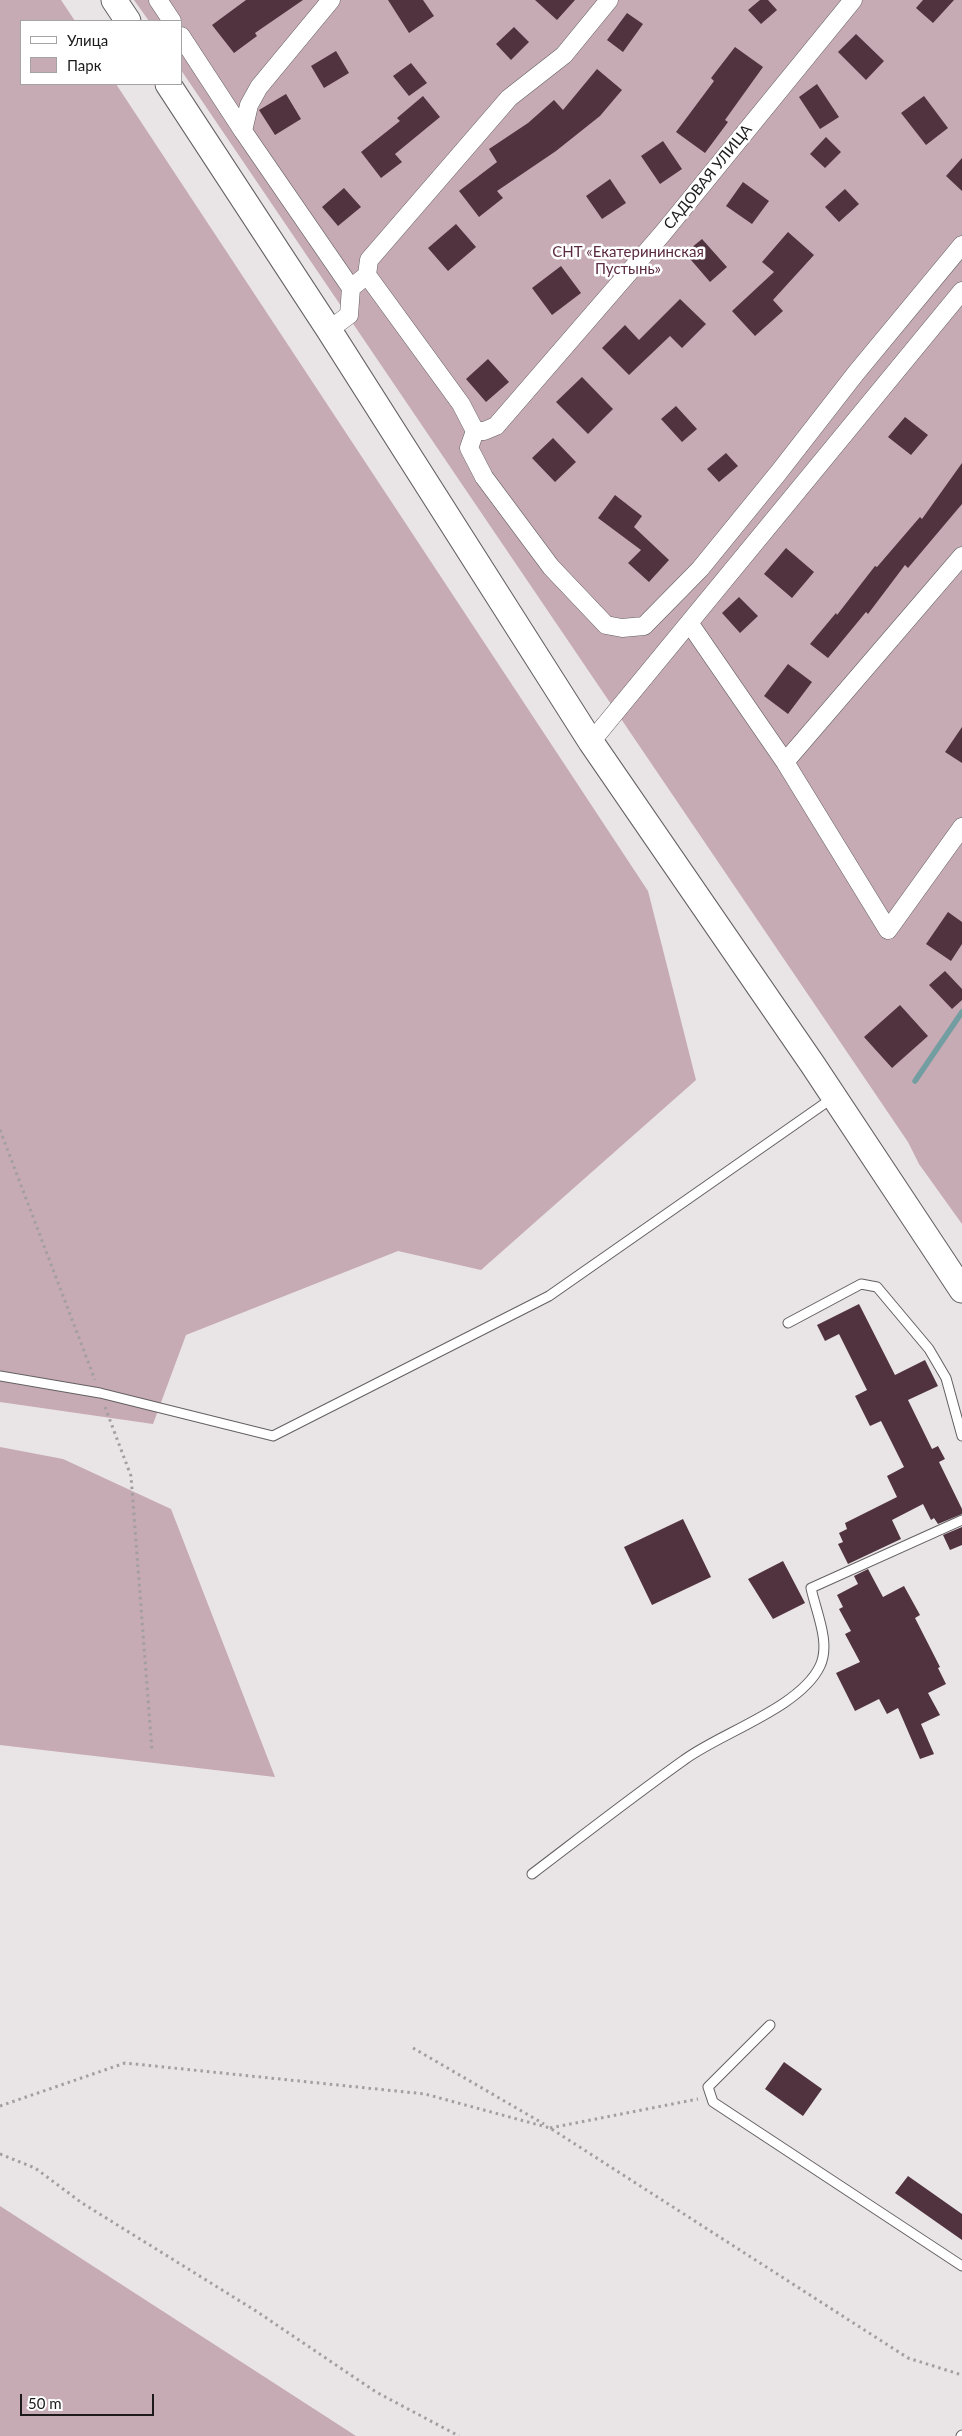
<!DOCTYPE html>
<meta charset="utf-8">
<style>
body{margin:0}
#map{position:relative;width:962px;height:2436px;overflow:hidden;background:#e9e4e5;font-family:Lato,sans-serif}
canvas{display:block}
.legend{position:absolute;left:20px;top:20px;width:162px;height:65px;box-sizing:border-box;background:#fff;border:1px solid #a4a3a4;margin:0;padding:6px 9px;list-style:none;font-size:15px;color:#1c1a1b}
.legend li{display:flex;align-items:center;gap:10px;height:25px}
.legend b{width:25px;border:1px solid #a4a3a4}
.scale{position:absolute;left:20px;top:2394px;width:134px;height:22px;box-sizing:border-box;border:2px solid #1c1a1b;border-top:0;padding-left:6px;font-size:15px;line-height:18px;white-space:nowrap;color:#1c1a1b;-webkit-text-stroke:4px #fff;paint-order:stroke}
</style>
<div id="map">
<canvas width="962" height="2436"></canvas>
<ul class="legend">
<li><b style="height:6px;background:#fff"></b>Улица</li>
<li><b style="height:14px;background:#c6aab4"></b>Парк</li>
</ul>
<div class="scale">50 m</div>
</div>
<script>
const context = document.querySelector('canvas').getContext('2d');
context.lineJoin = 'round';
function fillPath(path, color) {
  context.fillStyle = color;
  context.fill(path, 'evenodd');
}
function trace(path, color, width, dash) {
  context.strokeStyle = color;
  context.lineWidth = width;
  context.lineCap = dash ? 'butt' : 'round';
  context.setLineDash(dash || []);
  context.stroke(path);
}
function drawText(font, color, halo, rows, align = 'center') {
  context.font = font + ' Lato,sans-serif';
  context.lineWidth = 5;
  context.setLineDash([]);
  context.textBaseline = 'middle';
  context.strokeStyle = halo;
  context.fillStyle = color;
  for (const [text, x, y, turn = 0] of rows) {
    context.save();
    context.translate(x, y);
    context.rotate((+turn || 0) * Math.PI / 180);
    context.textAlign = isNaN(turn) ? turn : align;
    if (halo) context.strokeText(text, 0, 0);
    context.fillText(text, 0, 0);
    context.restore();
  }
}
fillPath(new Path2D(`
 M 0,0 L 61,0 L 75,21 L 21,21 L 21,84 L 116,84 L 648,891 L 696,1080 L 481,1270 L 398,1251 L 186,1335 L 153,1424 L 0,1402 Z
 M 134,0 L 962,0 L 962,1224 L 919,1164 L 908,1142 L 181,70 L 181,21 L 149,21 Z
 M 0,1447 L 63,1459 L 171,1509 L 275,1777 L 0,1745 Z
 M 0,2206 L 356,2436 L 0,2436 Z`), '#c6aab4');
trace(new Path2D(`
 M 915,1081 L 962,1012`), '#729da1', 5.5);
fillPath(new Path2D(`
 M 246,0 L 303,0 L 255,33 L 257,36 L 234,53 L 212,25 Z
 M 388,0 L 423,0 L 434,16 L 409,33 Z
 M 535,0 L 575,0 L 557,20 Z
 M 760,0 L 768,0 L 777,10 L 761,24 L 748,10 Z
 M 923,0 L 954,0 L 933,23 L 916,8 Z
 M 627,13 L 643,24 L 623,52 L 607,40 Z
 M 514,27 L 529,42 L 511,60 L 496,44 Z
 M 856,34 L 884,61 L 866,80 L 838,52 Z
 M 735,47 L 763,67 L 725,120 L 728,122 L 705,153 L 676,132 L 714,81 L 711,78 Z
 M 336,51 L 349,73 L 324,88 L 311,66 Z
 M 411,63 L 427,83 L 409,96 L 393,76 Z
 M 597,69 L 622,90 L 600,116 L 556,151 L 497,191 L 503,198 L 479,217 L 459,191 L 497,162 L 489,149 L 528,123 L 554,100 L 563,110 Z
 M 817,84 L 839,117 L 820,129 L 799,97 Z
 M 286,94 L 301,119 L 275,135 L 259,110 Z
 M 423,96 L 440,117 L 395,154 L 402,162 L 381,178 L 361,152 L 400,121 L 397,118 Z
 M 924,96 L 948,128 L 926,145 L 901,113 Z
 M 826,137 L 841,152 L 825,168 L 810,154 Z
 M 663,141 L 682,169 L 660,184 L 641,156 Z
 M 962,158 L 962,191 L 946,176 Z
 M 610,179 L 626,203 L 602,219 L 586,196 Z
 M 743,182 L 769,201 L 752,224 L 726,206 Z
 M 344,188 L 361,207 L 338,226 L 322,207 Z
 M 845,189 L 859,204 L 839,222 L 825,207 Z
 M 456,224 L 476,247 L 448,271 L 428,248 Z
 M 788,232 L 814,255 L 773,300 L 783,311 L 755,336 L 732,311 L 774,272 L 762,262 Z
 M 702,239 L 727,267 L 710,282 L 685,253 Z
 M 561,266 L 581,293 L 552,315 L 532,288 Z
 M 680,299 L 706,324 L 682,348 L 670,336 L 629,375 L 602,348 L 625,325 L 639,340 Z
 M 488,359 L 509,382 L 486,402 L 466,379 Z
 M 582,377 L 613,409 L 588,434 L 556,402 Z
 M 676,406 L 697,429 L 682,442 L 661,419 Z
 M 905,417 L 928,435 L 911,455 L 888,437 Z
 M 553,438 L 576,462 L 555,482 L 532,458 Z
 M 726,453 L 738,466 L 719,482 L 707,469 Z
 M 962,463 L 962,504 L 908,568 L 905,565 L 868,614 L 866,612 L 828,658 L 810,644 L 836,613 L 837,615 L 875,566 L 877,567 L 920,517 L 922,519 Z
 M 615,495 L 642,516 L 634,527 L 669,560 L 649,582 L 628,563 L 641,550 L 598,518 Z
 M 786,548 L 814,572 L 792,598 L 764,574 Z
 M 739,597 L 758,616 L 740,633 L 722,613 Z
 M 788,664 L 812,682 L 788,714 L 764,696 Z
 M 962,727 L 962,763 L 945,752 Z
 M 948,912 L 962,922 L 962,944 L 951,961 L 926,944 Z
 M 945,971 L 962,989 L 962,1000 L 952,1009 L 929,985 Z
 M 900,1005 L 928,1036 L 892,1068 L 864,1037 Z
 M 859,1304 L 895,1375 L 925,1360 L 938,1386 L 908,1400 L 932,1449 L 938,1446 L 945,1459 L 939,1462 L 962,1509 L 962,1514 L 938,1524 L 934,1518 L 931,1520 L 923,1504 L 892,1520 L 901,1539 L 848,1564 L 838,1544 L 843,1542 L 839,1533 L 847,1529 L 845,1523 L 897,1497 L 887,1476 L 904,1467 L 881,1421 L 870,1426 L 855,1396 L 867,1390 L 839,1334 L 825,1341 L 817,1325 Z
 M 683,1519 L 711,1577 L 652,1605 L 624,1547 Z
 M 962,1527 L 962,1545 L 950,1550 L 943,1535 Z
 M 783,1561 L 805,1603 L 773,1619 L 748,1579 Z
 M 868,1569 L 883,1597 L 904,1586 L 920,1615 L 915,1618 L 940,1667 L 938,1668 L 946,1684 L 928,1693 L 940,1715 L 921,1724 L 934,1754 L 920,1759 L 898,1708 L 887,1714 L 879,1699 L 855,1711 L 836,1673 L 860,1662 L 845,1634 L 851,1631 L 839,1609 L 843,1607 L 837,1595 L 858,1584 L 854,1576 Z
 M 784,2062 L 822,2089 L 803,2116 L 765,2089 Z
 M 908,2176 L 962,2214 L 962,2240 L 895,2193 Z`), '#51333f');
const lane = new Path2D(`
 M 788,1323 L 861,1284 L 877,1287 L 929,1349 L 946,1378 L 962,1436
 M 0,1376 L 100,1393 L 273,1436 L 549,1296 L 834,1097
 M 532,1874 C 582,1836 632,1797 684,1760 C 720,1733 800,1708 820,1666 C 831,1643 816,1612 811,1588 L 962,1520
 M 770,2025 L 708,2087 L 713,2102 L 962,2266
 M 961,2436 L 962,2435`);
const street = new Path2D(`
 M 158,0 L 172,21
 M 181,36 L 243,131 L 351,288
 M 243,131 L 249,105 L 259,87 L 331,0
 M 367,275 L 461,404 L 475,431 L 469,448 L 484,477 L 551,567 L 606,625 L 622,628 L 644,626 L 700,569 L 779,472 L 856,373 L 962,245
 M 329,330 L 349,315 L 351,288 L 367,275 L 369,260 L 509,98 L 564,55 L 609,0
 M 475,431 L 484,431 L 496,426 L 663,233 L 853,0
 M 690,624 L 785,762 L 888,930 L 962,827
 M 591,742 L 962,291
 M 785,762 L 962,556`);
const secondary = new Path2D(`
 M 114,0 L 128,21
 M 168,84 L 329,330 L 591,742 L 813,1065 L 962,1290`);
trace(lane, '#646061', 11);
trace(street, '#646061', 19);
trace(secondary, '#646061', 27);
trace(new Path2D(`
 M 0,1130 L 95,1380
 M 105,1407 L 131,1476 L 152,1751
 M 413,2048 L 544,2124
 M 0,2106 L 125,2063 L 425,2094 L 550,2128 L 908,2358 L 962,2375
 M 550,2128 L 698,2099
 M 0,2154 L 35,2168 L 82,2203 L 256,2311 L 376,2392 L 459,2436`), '#a39fa0', 3, [2.5, 4]);
trace(lane, '#fff', 9);
trace(street, '#fff', 18);
trace(secondary, '#fff', 25);
drawText('15px', '#1c1a1b', '#fff', [
 ["САДОВАЯ УЛИЦА",708,177,-51]
]);
drawText('15px', '#5b2a40', '#fff', [
 ["СНТ «Екатерининская",628,252],
 ["Пустынь»",628,269]
]);
</script>
